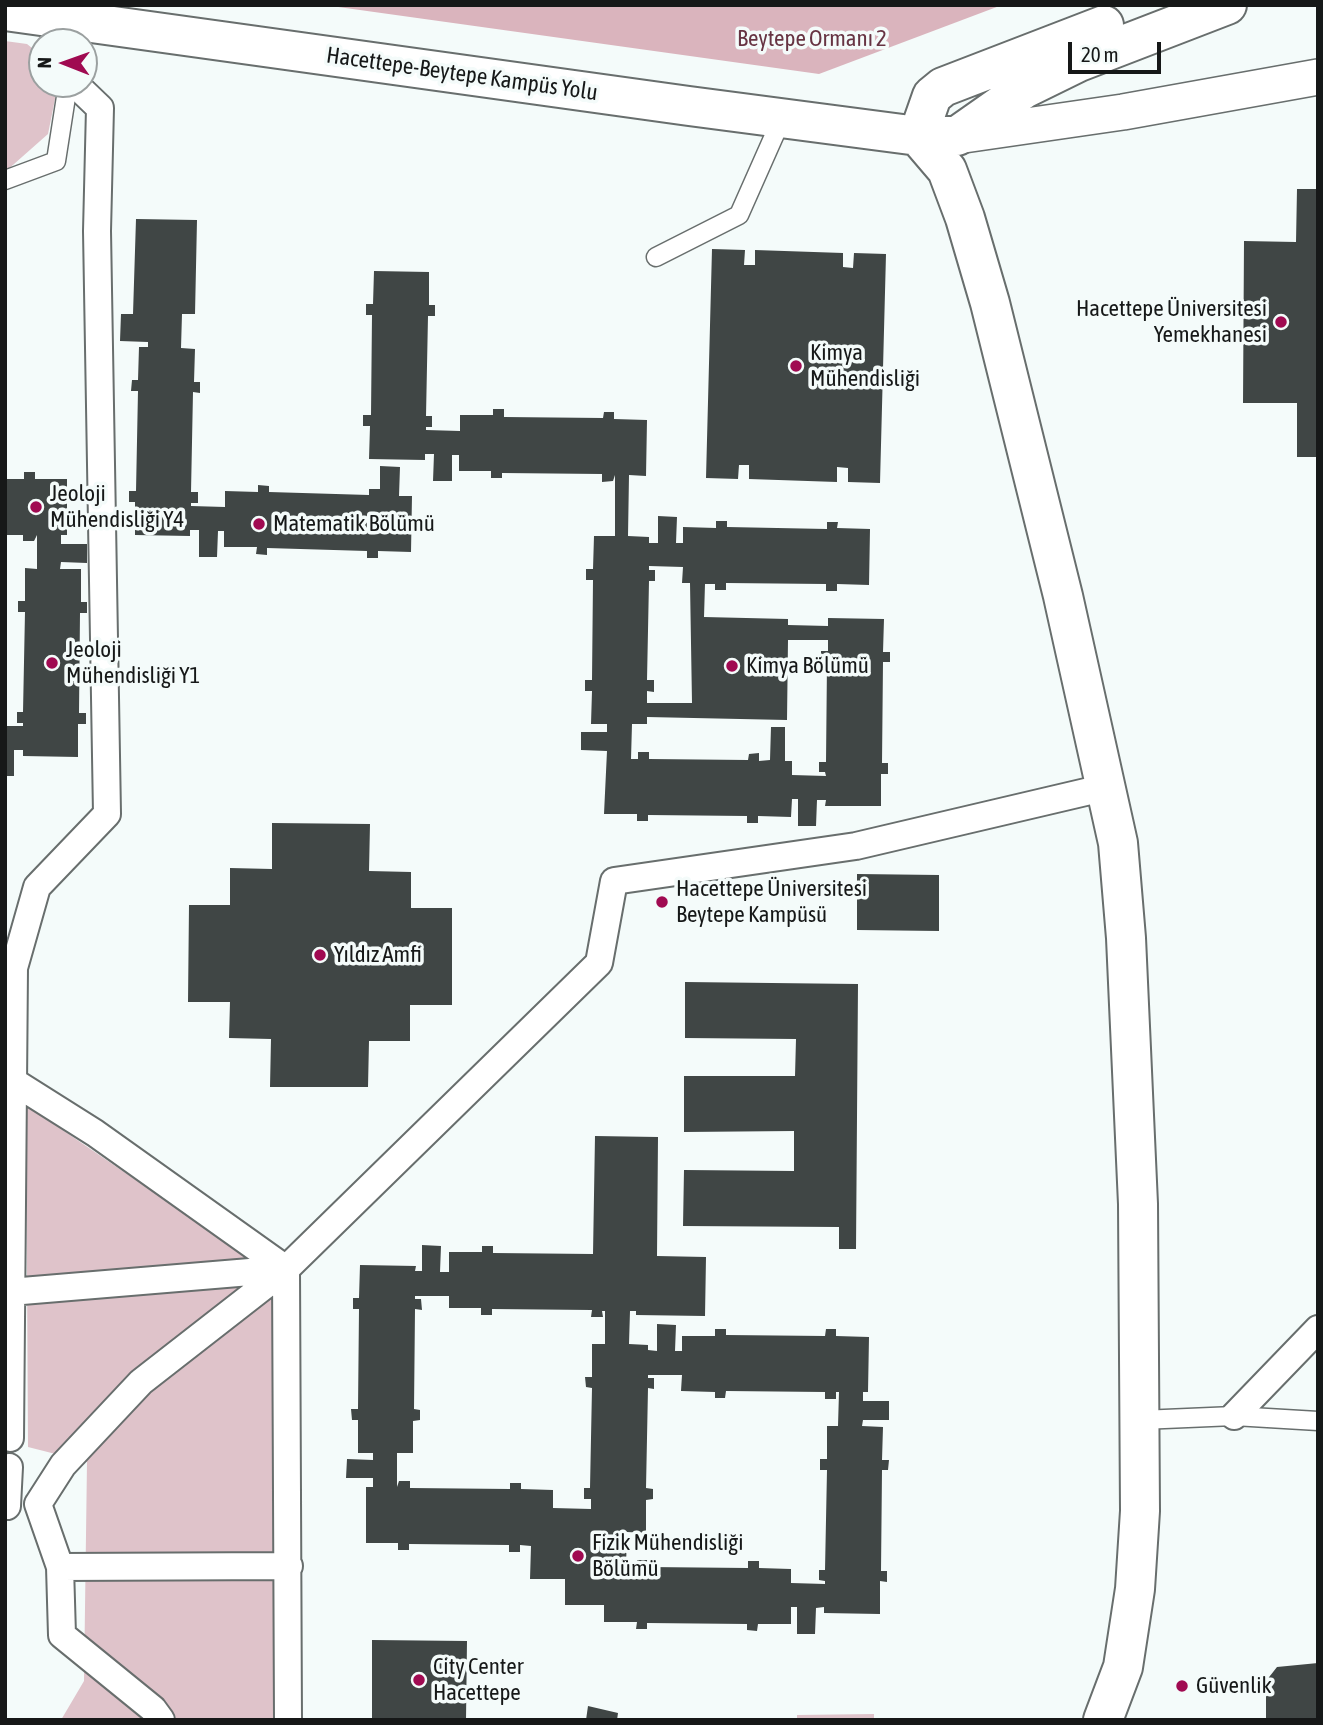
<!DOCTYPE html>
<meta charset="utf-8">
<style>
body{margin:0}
#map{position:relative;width:1323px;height:1725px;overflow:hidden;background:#f4fbfa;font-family:"Asap Condensed",sans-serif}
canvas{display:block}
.frame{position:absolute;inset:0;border:7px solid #161818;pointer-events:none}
.north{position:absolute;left:28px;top:28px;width:70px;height:70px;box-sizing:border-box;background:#f4fbfa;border:2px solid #9ba0a0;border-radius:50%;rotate:271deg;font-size:19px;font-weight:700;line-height:28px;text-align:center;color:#161818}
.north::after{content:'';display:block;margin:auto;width:24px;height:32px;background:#a00a51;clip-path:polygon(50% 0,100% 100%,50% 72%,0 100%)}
.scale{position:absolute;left:1068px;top:42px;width:93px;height:32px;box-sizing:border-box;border:4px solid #161818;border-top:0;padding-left:9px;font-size:21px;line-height:24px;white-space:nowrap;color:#161818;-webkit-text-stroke:5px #f4fbfa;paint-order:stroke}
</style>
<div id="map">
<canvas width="1323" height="1725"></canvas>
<div class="frame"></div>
<div class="north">N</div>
<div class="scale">20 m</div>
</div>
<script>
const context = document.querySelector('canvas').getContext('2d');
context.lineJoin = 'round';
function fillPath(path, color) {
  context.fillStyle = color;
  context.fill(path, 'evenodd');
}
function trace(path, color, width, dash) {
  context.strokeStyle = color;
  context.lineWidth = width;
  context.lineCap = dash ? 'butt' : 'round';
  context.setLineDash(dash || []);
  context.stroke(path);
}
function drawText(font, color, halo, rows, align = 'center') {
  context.font = font + ' "Asap Condensed",sans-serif';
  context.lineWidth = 7;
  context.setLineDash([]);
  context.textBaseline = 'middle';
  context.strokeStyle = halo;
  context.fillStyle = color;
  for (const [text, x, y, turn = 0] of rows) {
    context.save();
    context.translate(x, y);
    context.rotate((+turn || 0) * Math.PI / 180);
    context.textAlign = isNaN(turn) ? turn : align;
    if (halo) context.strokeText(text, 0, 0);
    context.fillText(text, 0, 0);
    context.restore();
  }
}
fillPath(new Path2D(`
 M 5,41 L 27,44 L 42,56 L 42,84 L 58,84 L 48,134 L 5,172 Z
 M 26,1105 L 250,1258 L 277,1301 L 273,1720 L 61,1720 L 84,1681 L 87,1462 L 28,1447 Z
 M 874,1714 L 874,1720 L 797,1720 L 797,1715 Z`), '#dfc3ca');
fillPath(new Path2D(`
 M 324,5 L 1002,5 L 819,74 Z`), '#dab4bd');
fillPath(new Path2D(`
 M 1297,189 L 1318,189 L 1318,457 L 1297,457 L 1297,403 L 1243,403 L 1244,241 L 1296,242 Z
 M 136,219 L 197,220 L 195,314 L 182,314 L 181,348 L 195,349 L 194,382 L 200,382 L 200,393 L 193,392 L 191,492 L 198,492 L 198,503 L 191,503 L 191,506 L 225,507 L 225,491 L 258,492 L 258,485 L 269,486 L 269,492 L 369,495 L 369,489 L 380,489 L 380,466 L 400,467 L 399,496 L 412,496 L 411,552 L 378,551 L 378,558 L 367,558 L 367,551 L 267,548 L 267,555 L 256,554 L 257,547 L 224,547 L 224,531 L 218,531 L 217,557 L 199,557 L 199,530 L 190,530 L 190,536 L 135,535 L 135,502 L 129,502 L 129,491 L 136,491 L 138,391 L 131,391 L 132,380 L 138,380 L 139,347 L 148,347 L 148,342 L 120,341 L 121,314 L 133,314 Z
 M 712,249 L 745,250 L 744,265 L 755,265 L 755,250 L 843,253 L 843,267 L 853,268 L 854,253 L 886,254 L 880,483 L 848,482 L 848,468 L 837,467 L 837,482 L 749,479 L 749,465 L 739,465 L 738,479 L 706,478 Z
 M 374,271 L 429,272 L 429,305 L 435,305 L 435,316 L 428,316 L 426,416 L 432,416 L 432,427 L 426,427 L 426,430 L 460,431 L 460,415 L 493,415 L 493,409 L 504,409 L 504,417 L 603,418 L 604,412 L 614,412 L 614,419 L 647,420 L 646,476 L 629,475 L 628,536 L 649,537 L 649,543 L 658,543 L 658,516 L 677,517 L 676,543 L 683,543 L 683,527 L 716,528 L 716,521 L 727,521 L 727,527 L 827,529 L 827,522 L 838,522 L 837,528 L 870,529 L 869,585 L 837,584 L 837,591 L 826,591 L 826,584 L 726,583 L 726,590 L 715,590 L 715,584 L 705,584 L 704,617 L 788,619 L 788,625 L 828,626 L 828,618 L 884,619 L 883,652 L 890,652 L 890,662 L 883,662 L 882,763 L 888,763 L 888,774 L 881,774 L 881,806 L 825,806 L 826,800 L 817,800 L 816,826 L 798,826 L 798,799 L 792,799 L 791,817 L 758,816 L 758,823 L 747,823 L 747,816 L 648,815 L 648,821 L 637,821 L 637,814 L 604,814 L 607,751 L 581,750 L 581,732 L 607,732 L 607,724 L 591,724 L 592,691 L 585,691 L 585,680 L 592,680 L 593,580 L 586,580 L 586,569 L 593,569 L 594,536 L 615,536 L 615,475 L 613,481 L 602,482 L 602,474 L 502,473 L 502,478 L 491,478 L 491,471 L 459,471 L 459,455 L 452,455 L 452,481 L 433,481 L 434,454 L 425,454 L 425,460 L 369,459 L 370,426 L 363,426 L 363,415 L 371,415 L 372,315 L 366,315 L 366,304 L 373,304 ZM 649,566 L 683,567 L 682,583 L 690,583 L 692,703 L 647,703 L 647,691 L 654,692 L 654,680 L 647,680 L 649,581 L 655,581 L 655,570 L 649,570 ZM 788,640 L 828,640 L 828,651 L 821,651 L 821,662 L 827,662 L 826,762 L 819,762 L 819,772 L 825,772 L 826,776 L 792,775 L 792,761 L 785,761 L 785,727 L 771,727 L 770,760 L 759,761 L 759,753 L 749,754 L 748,760 L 649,759 L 649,752 L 638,752 L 638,759 L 631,759 L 632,724 L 647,724 L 647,717 L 787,720 Z
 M 24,472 L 35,472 L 35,479 L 67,479 L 67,535 L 61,535 L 61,544 L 87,544 L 87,563 L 61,562 L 60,569 L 81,569 L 81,602 L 87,602 L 87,613 L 80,613 L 79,713 L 86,713 L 86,724 L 78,724 L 78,757 L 23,756 L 23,750 L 14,750 L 14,776 L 5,776 L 5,726 L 23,726 L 23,723 L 17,723 L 17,712 L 23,712 L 25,612 L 18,612 L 18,601 L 25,601 L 25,568 L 37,569 L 37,535 L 34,541 L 23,541 L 23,535 L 5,535 L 5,479 L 24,479 Z
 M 272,823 L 370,824 L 369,871 L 411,872 L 411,908 L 452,908 L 452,1005 L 410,1005 L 410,1041 L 369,1041 L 368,1087 L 270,1087 L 271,1039 L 229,1038 L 230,1002 L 188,1002 L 189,905 L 230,905 L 230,868 L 272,869 Z
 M 857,874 L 939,875 L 939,931 L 857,930 Z
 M 685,982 L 858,984 L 856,1249 L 839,1249 L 839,1227 L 683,1226 L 684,1170 L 794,1171 L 794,1131 L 684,1132 L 684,1076 L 795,1076 L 796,1039 L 685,1038 Z
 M 595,1136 L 658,1137 L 657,1256 L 706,1257 L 705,1316 L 636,1315 L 636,1311 L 630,1311 L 629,1344 L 648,1345 L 648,1350 L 657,1351 L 657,1324 L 676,1325 L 675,1351 L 682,1351 L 682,1336 L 715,1336 L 715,1329 L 726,1329 L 726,1335 L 825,1336 L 826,1329 L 836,1329 L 836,1336 L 869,1337 L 868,1392 L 863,1392 L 863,1401 L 889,1401 L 889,1420 L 863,1420 L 862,1426 L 883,1427 L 882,1460 L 889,1460 L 888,1470 L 882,1470 L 881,1571 L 887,1571 L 887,1582 L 880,1581 L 880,1614 L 824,1613 L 824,1607 L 816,1608 L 815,1634 L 797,1634 L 797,1607 L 791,1607 L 791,1624 L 758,1624 L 757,1631 L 747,1630 L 747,1624 L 647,1623 L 647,1629 L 636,1629 L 637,1622 L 604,1622 L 604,1605 L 565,1605 L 565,1579 L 530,1579 L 531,1546 L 520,1545 L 520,1552 L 509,1552 L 509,1545 L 409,1544 L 409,1550 L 398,1550 L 398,1543 L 366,1543 L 366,1487 L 373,1487 L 373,1478 L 346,1478 L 347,1459 L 373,1460 L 373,1453 L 358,1453 L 358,1420 L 352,1420 L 351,1409 L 358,1409 L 359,1309 L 353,1309 L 353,1298 L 359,1298 L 360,1265 L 416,1266 L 415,1271 L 422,1271 L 422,1245 L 441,1246 L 440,1272 L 449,1272 L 449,1252 L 482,1252 L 482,1246 L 493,1246 L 493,1253 L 593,1254 ZM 415,1296 L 449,1296 L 449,1308 L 481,1308 L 481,1315 L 492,1315 L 492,1309 L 592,1310 L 591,1317 L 603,1317 L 602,1311 L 605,1311 L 605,1344 L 592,1344 L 592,1377 L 585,1377 L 586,1387 L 592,1388 L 590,1488 L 584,1488 L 584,1499 L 591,1499 L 591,1509 L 553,1508 L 553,1490 L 521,1489 L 521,1483 L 510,1483 L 510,1489 L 410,1488 L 410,1481 L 399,1481 L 397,1487 L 397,1453 L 413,1453 L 413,1421 L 420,1420 L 420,1410 L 414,1409 L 415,1309 L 422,1310 L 421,1299 L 415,1299 ZM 648,1375 L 682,1375 L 681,1391 L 715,1392 L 715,1398 L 725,1398 L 726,1391 L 825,1392 L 825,1399 L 836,1399 L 836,1392 L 839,1392 L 838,1426 L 827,1426 L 827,1459 L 820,1459 L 820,1470 L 827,1470 L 825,1570 L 819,1570 L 819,1580 L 825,1581 L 825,1584 L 791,1583 L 791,1569 L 759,1568 L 759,1561 L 748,1561 L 748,1568 L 648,1567 L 648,1560 L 637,1560 L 637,1567 L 626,1567 L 627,1532 L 646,1533 L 646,1500 L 653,1499 L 653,1489 L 646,1488 L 648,1388 L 654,1389 L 654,1378 L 648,1378 Z
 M 372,1640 L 467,1641 L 466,1720 L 372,1720 Z
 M 1318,1663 L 1318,1720 L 1266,1720 L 1266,1681 L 1277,1667 Z
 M 588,1706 L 618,1713 L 617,1720 L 586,1720 Z`), '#404645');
const service = new Path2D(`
 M 5,180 L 56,161 L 68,84
 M 656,257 L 739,215 L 782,118
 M 1141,1420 L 1234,1416 L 1318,1421`);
const pedestrian = new Path2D(`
 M 5,1080 L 11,1080 L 95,1133 L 286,1269
 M 286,1269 L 288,1720
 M 10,1292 L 286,1269
 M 1234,1416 L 1318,1329
 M 10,1438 L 14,968 L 37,887 L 107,814 L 97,231 L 100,108 L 75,84
 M 38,1504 L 63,1465 L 141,1382 L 286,1269 L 599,963 L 614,881 L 856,846 L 1107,787
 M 38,1504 L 60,1567 L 62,1635 L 153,1709 L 161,1720
 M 7,1506 L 9,1467
 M 60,1567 L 289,1566`);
const minor = new Path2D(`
 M 957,136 L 1123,112 L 1318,77`);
const tertiary = new Path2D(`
 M 5,11 L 689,106 L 918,136 L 957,136 L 1024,89 L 1079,62 L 1227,5
 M 918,136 L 947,170 L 965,218 L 990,303 L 1063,596 L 1118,843 L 1126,938 L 1138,1204 L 1140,1511 L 1135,1589 L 1123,1667 L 1103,1720
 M 918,136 L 932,96 L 943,87 L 1104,25`);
trace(service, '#686e6d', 21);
trace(pedestrian, '#686e6d', 30);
trace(minor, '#686e6d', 38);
trace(tertiary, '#686e6d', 42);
trace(service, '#fff', 18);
trace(pedestrian, '#fff', 26);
trace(minor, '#fff', 35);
trace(tertiary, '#fff', 38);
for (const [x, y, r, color] of [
 [1281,322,7,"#a00a51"],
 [796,366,7,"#a00a51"],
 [36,507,7,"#a00a51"],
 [259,524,7,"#a00a51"],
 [52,663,7,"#a00a51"],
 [732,666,7,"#a00a51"],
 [662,902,7,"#a00a51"],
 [320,955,7,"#a00a51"],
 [578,1556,7,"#a00a51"],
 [419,1680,7,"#a00a51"],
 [1182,1686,7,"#a00a51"]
]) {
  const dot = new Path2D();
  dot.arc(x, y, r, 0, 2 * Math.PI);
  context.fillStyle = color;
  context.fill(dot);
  trace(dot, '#f4fbfa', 2.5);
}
drawText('23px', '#673443', '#f4fbfa', [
 ["Beytepe Ormanı 2",812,39]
]);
drawText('23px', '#161818', '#f4fbfa', [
 ["Hacettepe-Beytepe Kampüs Yolu",462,74,8]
]);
drawText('23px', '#161818', '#f4fbfa', [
 ["Hacettepe Üniversitesi",1267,309,"right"],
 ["Yemekhanesi",1267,335,"right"],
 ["Kimya",810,353],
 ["Mühendisliği",810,379],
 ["Jeoloji",50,494],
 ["Mühendisliği Y4",50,520],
 ["Matematik Bölümü",273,524],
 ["Jeoloji",66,650],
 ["Mühendisliği Y1",66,676],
 ["Kimya Bölümü",746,666],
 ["Hacettepe Üniversitesi",676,889],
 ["Beytepe Kampüsü",676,915],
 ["Yıldız Amfi",334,955],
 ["Fizik Mühendisliği",592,1543],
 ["Bölümü",592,1569],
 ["City Center",433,1667],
 ["Hacettepe",433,1693],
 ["Güvenlik",1196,1686]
], 'left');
</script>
